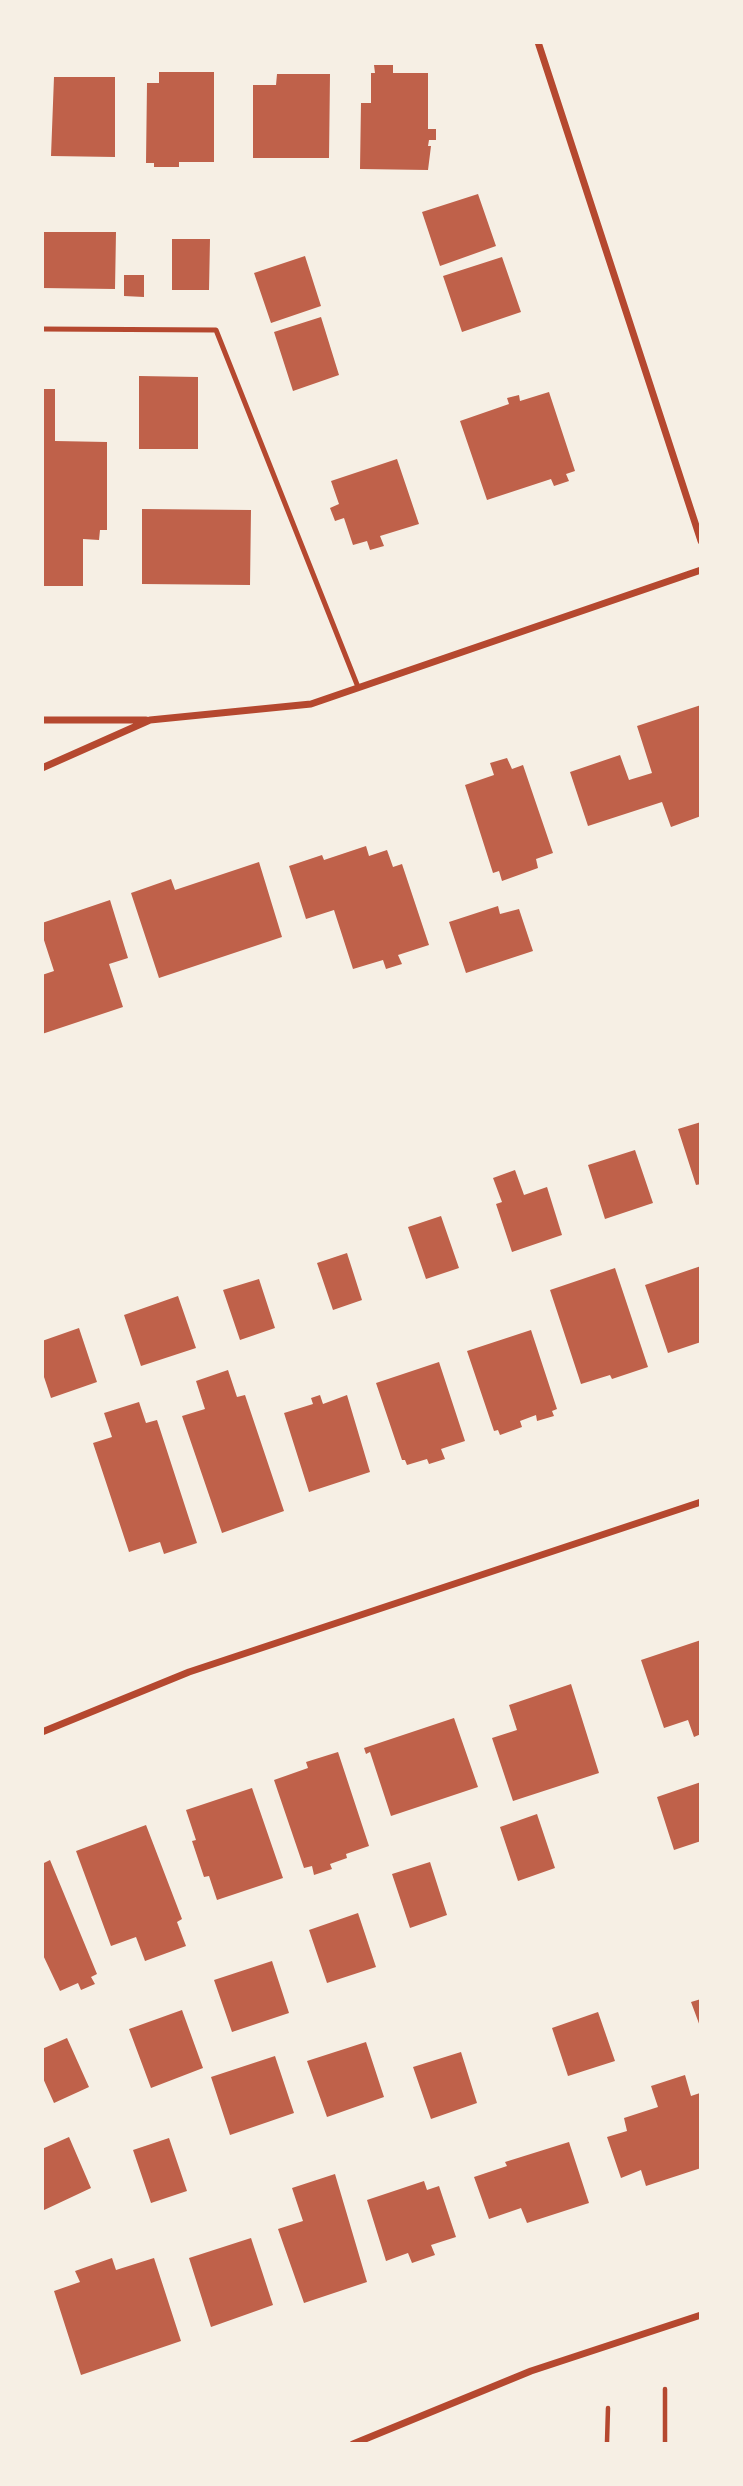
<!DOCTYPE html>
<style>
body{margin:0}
#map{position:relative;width:743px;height:2486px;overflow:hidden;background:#f6efe4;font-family:"Alegreya Sans",sans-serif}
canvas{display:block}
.frame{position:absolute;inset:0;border:44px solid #f6efe4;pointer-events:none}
</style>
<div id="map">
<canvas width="743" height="2486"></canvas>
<div class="frame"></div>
</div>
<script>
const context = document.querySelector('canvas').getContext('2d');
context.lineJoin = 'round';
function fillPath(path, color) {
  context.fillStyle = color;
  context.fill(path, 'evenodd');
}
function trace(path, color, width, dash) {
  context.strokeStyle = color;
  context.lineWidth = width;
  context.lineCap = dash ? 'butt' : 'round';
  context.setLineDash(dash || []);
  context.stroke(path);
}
fillPath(new Path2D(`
 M 374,65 L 393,65 L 393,73 L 428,73 L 428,129 L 436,129 L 436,140 L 429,140 L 428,146 L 431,146 L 428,170 L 360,169 L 361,103 L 371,103 L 371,73 L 375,73 Z
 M 159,72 L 214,72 L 214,162 L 179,162 L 179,167 L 154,167 L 154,163 L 146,163 L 147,83 L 159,83 Z
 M 277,74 L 330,74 L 329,158 L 253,158 L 253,85 L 276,85 Z
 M 54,77 L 115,77 L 115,157 L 51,156 Z
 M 478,194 L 496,246 L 440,266 L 422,212 Z
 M 42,232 L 116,232 L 115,289 L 42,288 Z
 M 172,239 L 210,239 L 209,290 L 172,290 Z
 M 305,256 L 321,306 L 271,323 L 254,273 Z
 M 502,257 L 521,312 L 462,332 L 443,276 Z
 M 124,275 L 144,275 L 144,297 L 124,296 Z
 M 321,317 L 339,375 L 293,391 L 274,332 Z
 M 139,376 L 198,377 L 198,449 L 139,449 Z
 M 42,389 L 55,389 L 55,441 L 107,442 L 107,530 L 100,530 L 99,540 L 83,539 L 83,586 L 42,586 Z
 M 549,392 L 575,471 L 566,474 L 569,481 L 554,486 L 551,479 L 487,500 L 460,421 L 509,404 L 507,398 L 519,395 L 520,401 Z
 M 397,459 L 419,524 L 380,536 L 384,546 L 370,550 L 367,541 L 353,545 L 344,518 L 335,521 L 330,508 L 339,504 L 331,481 Z
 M 142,509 L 251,510 L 250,585 L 142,584 Z
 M 701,705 L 701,816 L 671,827 L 662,802 L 588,826 L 570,772 L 620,755 L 629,780 L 652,773 L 637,726 Z
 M 507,758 L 512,769 L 523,765 L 553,853 L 536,859 L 538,868 L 502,881 L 499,871 L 493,873 L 465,785 L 494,775 L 490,763 Z
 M 366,846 L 369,856 L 387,850 L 393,867 L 402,864 L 429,945 L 398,955 L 402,964 L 386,969 L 383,960 L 353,969 L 334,910 L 306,919 L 289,866 L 322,855 L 324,860 Z
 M 259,862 L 282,937 L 159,978 L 131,893 L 171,879 L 175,890 Z
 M 110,900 L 128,958 L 109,964 L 123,1007 L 42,1034 L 42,975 L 54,971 L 42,934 L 42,923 Z
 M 498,906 L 500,914 L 519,909 L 533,951 L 466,973 L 449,922 Z
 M 701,1122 L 701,1184 L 696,1185 L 678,1129 Z
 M 635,1150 L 653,1203 L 605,1219 L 588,1165 Z
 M 515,1170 L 524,1195 L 547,1187 L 562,1235 L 512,1252 L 496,1204 L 502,1202 L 493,1178 Z
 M 441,1216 L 459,1268 L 426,1279 L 408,1227 Z
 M 347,1253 L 362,1300 L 333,1310 L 317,1263 Z
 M 701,1266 L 701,1342 L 668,1353 L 645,1285 Z
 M 615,1268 L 648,1367 L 612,1379 L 610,1375 L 581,1384 L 550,1290 Z
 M 259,1279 L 275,1328 L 240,1340 L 223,1290 Z
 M 178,1296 L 196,1348 L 141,1366 L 124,1315 Z
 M 79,1328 L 97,1382 L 51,1398 L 42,1371 L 42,1341 Z
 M 531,1330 L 557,1409 L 552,1411 L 554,1416 L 537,1421 L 536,1415 L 520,1421 L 522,1427 L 500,1435 L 498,1430 L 494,1431 L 467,1351 Z
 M 439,1362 L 465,1441 L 441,1449 L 445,1459 L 429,1464 L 427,1459 L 407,1465 L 405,1460 L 402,1460 L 376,1383 Z
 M 228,1370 L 237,1397 L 245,1395 L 284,1511 L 222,1533 L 182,1416 L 205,1409 L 196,1381 Z
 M 320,1395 L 323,1404 L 347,1395 L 370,1472 L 309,1492 L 284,1413 L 313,1404 L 311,1398 Z
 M 139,1402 L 146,1423 L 157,1420 L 197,1543 L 164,1554 L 160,1542 L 129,1552 L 93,1443 L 112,1437 L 104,1413 Z
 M 701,1640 L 701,1734 L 694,1737 L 688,1720 L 664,1728 L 641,1660 Z
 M 571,1684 L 599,1773 L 513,1801 L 492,1738 L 517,1730 L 509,1705 Z
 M 454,1718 L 478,1787 L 391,1816 L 370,1752 L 366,1754 L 364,1748 Z
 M 338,1752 L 369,1846 L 346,1854 L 347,1858 L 330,1864 L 332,1869 L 314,1875 L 312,1866 L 304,1868 L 274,1780 L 308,1768 L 306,1762 Z
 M 701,1782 L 701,1841 L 674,1850 L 657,1797 Z
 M 252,1788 L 283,1878 L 217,1900 L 209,1876 L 204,1877 L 192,1841 L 196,1840 L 186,1810 Z
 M 537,1814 L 555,1868 L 518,1881 L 500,1827 Z
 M 146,1825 L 182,1919 L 177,1922 L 186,1946 L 145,1961 L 136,1937 L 111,1946 L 76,1851 Z
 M 50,1860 L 97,1974 L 91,1977 L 95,1984 L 81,1990 L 78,1983 L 60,1991 L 42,1953 L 42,1864 Z
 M 430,1862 L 447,1915 L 410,1928 L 392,1874 Z
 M 358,1913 L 376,1967 L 327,1983 L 309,1930 Z
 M 272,1961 L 289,2013 L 232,2032 L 214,1980 Z
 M 701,1999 L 701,2029 L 691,2002 Z
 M 182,2010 L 203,2068 L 151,2088 L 129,2029 Z
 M 598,2012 L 615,2061 L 568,2076 L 552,2028 Z
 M 67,2038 L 89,2087 L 54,2103 L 42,2076 L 42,2049 Z
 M 366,2042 L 384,2097 L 327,2117 L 307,2061 Z
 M 461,2052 L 477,2103 L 431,2119 L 413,2067 Z
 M 275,2056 L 294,2113 L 230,2135 L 211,2077 Z
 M 685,2075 L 691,2096 L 700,2093 L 701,2097 L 701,2168 L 646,2186 L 641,2170 L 621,2178 L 607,2137 L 627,2131 L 624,2118 L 658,2107 L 651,2086 Z
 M 69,2137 L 91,2188 L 42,2211 L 42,2149 Z
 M 169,2138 L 187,2191 L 151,2203 L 133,2150 Z
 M 569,2142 L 589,2203 L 527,2223 L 521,2208 L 489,2219 L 474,2177 L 507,2166 L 505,2162 Z
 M 335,2174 L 367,2282 L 304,2303 L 278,2229 L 303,2221 L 292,2188 Z
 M 424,2181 L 427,2190 L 439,2186 L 456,2237 L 431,2245 L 435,2255 L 412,2263 L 408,2253 L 386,2261 L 367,2200 Z
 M 251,2238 L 273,2305 L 211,2327 L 189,2258 Z
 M 112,2258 L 116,2270 L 154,2258 L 181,2341 L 81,2375 L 54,2291 L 80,2282 L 75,2271 Z`), '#bf614a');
trace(new Path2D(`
 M 665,2389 L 665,2443
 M 607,2442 L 608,2408`), '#b5482f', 4.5);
trace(new Path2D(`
 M 42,329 L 216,330 L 358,687`), '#b5482f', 5);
trace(new Path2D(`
 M 538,42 L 701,541
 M 42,720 L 146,720
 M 42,768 L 150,720 L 311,704 L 701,570
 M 42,1732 L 189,1672 L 701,1502
 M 353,2444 L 531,2371 L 701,2315`), '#b5482f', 7);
</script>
